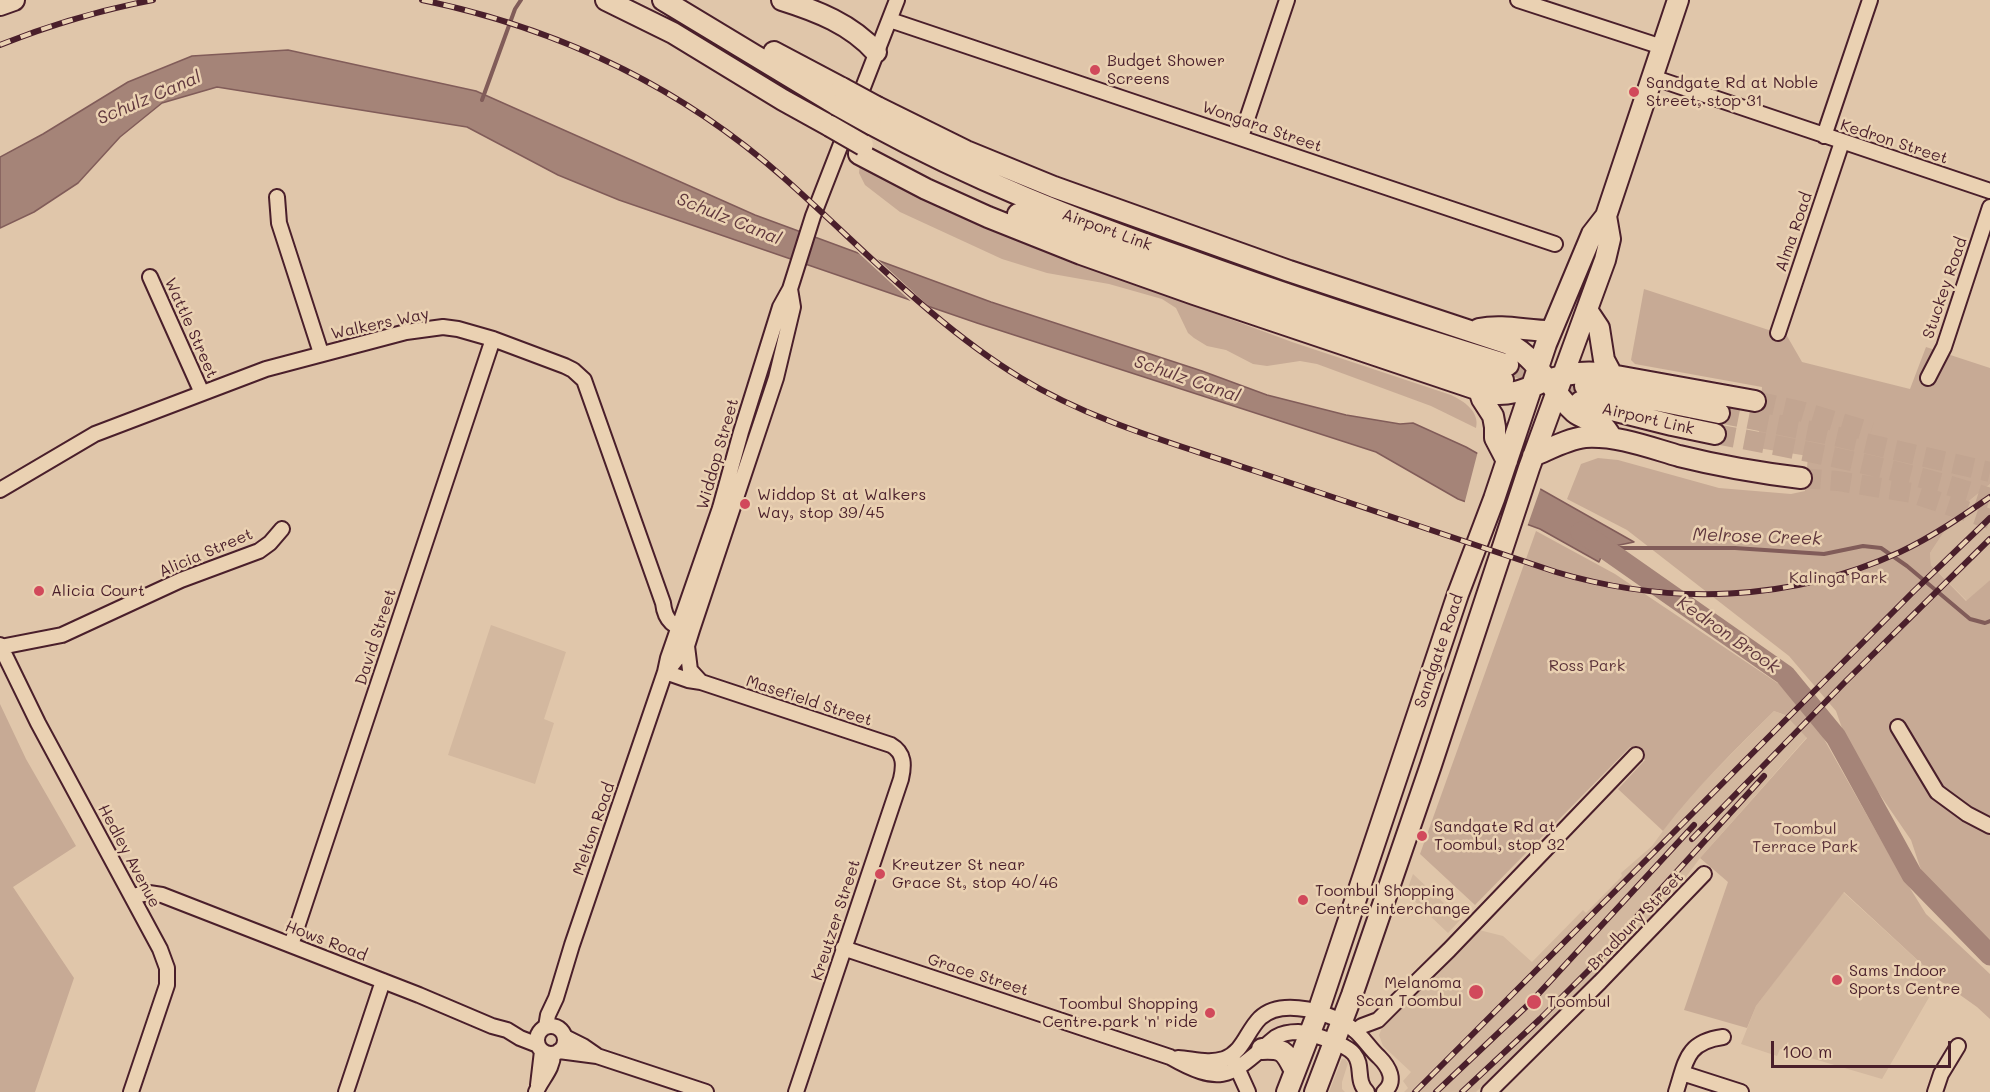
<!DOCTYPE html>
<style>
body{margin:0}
#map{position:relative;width:1990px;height:1092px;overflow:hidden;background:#e0c6aa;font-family:Mali,sans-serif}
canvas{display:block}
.scale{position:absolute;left:1771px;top:1041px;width:180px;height:27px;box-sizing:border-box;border:3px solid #4a1f2b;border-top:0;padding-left:8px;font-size:18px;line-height:21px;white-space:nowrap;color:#4a1f2b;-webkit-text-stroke:4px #ead1b2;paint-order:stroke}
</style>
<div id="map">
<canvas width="1990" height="1092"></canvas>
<div class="scale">100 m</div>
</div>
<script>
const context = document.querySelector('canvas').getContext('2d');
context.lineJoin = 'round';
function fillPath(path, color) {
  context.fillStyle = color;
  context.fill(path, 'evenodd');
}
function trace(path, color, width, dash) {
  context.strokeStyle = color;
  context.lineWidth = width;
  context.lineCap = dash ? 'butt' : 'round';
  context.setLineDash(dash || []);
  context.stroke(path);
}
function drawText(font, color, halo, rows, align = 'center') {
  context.font = font + ' Mali,sans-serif';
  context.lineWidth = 5;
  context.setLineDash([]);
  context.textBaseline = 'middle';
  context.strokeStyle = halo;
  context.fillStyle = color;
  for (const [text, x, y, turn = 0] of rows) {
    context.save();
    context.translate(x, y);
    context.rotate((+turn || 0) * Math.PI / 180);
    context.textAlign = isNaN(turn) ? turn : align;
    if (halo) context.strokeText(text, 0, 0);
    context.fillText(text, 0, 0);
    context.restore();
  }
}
fillPath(new Path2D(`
 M 1990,484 L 1990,580 L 1967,601 L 1931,565 L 1930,553 L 1959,509 Z
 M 491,625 L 566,652 L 544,719 L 554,723 L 535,784 L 448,755 Z
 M 1774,711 L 1784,715 L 1807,737 L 1700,858 L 1683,881 L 1623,948 L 1476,1092 L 1404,1092 L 1408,1088 L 1403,1081 L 1411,1072 L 1383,1046 L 1379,1035 L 1382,1028 L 1479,930 L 1503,936 L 1532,962 L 1583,910 L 1586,913 L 1622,876 L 1621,873 L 1652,846 L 1684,802 Z
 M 1413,874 L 1461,919 L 1448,933 L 1406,893 Z
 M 1843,892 L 1939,980 L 1882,1079 L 1780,1049 L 1777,1056 L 1741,1044 L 1756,1006 Z
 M 1342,1059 L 1345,1059 L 1348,1063 L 1342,1082 L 1342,1089 L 1345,1092 L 1329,1092 Z`), '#d3b89f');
fillPath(new Path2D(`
 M 860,163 L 1103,272 L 1292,342 L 1451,395 C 1464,401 1480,412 1476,428 L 1431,406 L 1317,364 L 1300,361 L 1267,366 L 1253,364 L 1226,350 L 1207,346 L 1194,338 L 1188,333 L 1176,308 L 1162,299 L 1109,284 L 1047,273 L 1002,259 L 900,212 L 865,185 L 859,173 Z
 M 1644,289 L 1787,336 L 1802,362 L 1910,389 L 1926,347 L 1990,368 L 1990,484 L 1959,509 L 1930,553 L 1931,565 L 1966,601 L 1990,580 L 1990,944 L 1924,879 L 1911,840 L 1850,751 L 1836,711 L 1789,656 L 1627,530 L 1567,499 L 1581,464 L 1598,458 L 1618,460 L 1719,488 L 1791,494 L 1805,491 L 1808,456 L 1758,448 L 1762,387 L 1635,364 L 1631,360 Z
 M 1536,531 L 1615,574 L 1779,684 L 1820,732 L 1890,856 L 1926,914 L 1990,974 L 1990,1019 L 1977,1007 L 1939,980 L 1844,892 L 1756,1006 L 1747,1028 L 1684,1010 L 1728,882 L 1700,858 L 1807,738 L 1785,715 L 1774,711 C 1735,750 1696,787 1663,831 L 1618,789 L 1645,760 L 1630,747 L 1475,905 L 1420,854 Z
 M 0,704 L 26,759 L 76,846 L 13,887 L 74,978 L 35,1092 L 0,1092 Z`), '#c7aa95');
const water = new Path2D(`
 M 288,50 L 476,91 L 755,215 L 991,302 L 1202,371 L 1267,395 L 1346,415 L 1400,424 L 1413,423 L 1466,447 L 1634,542 L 1605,548 L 1599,562 L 1540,529 L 1458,499 L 1376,452 L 977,323 L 619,200 L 558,175 L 467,127 L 217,87 L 162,103 L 120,137 L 78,183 L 34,212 L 0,228 L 0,157 L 43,134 L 128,82 L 192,56 Z`);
fillPath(water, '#a58478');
trace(water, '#815c59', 1.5);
fillPath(new Path2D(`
 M 853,248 L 873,255 L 936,313 L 916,306 Z
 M 1478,451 L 1541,487 L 1527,527 L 1464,505 Z`), '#e0c6aa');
trace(new Path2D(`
 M 482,100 L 515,9 L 521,0
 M 1605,548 L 1735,548 L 1824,554 L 1863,546 L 1881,548 L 1907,566 L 1970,619 L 1985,623 L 1990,621`), '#815c59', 4);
trace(new Path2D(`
 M 1581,532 L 1785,675 L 1836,737 L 1912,875 L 1990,955`), '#a58478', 21);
trace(new Path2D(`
 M 1508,365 L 1585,386
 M 1755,401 L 1800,411 L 1871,432
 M 1719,413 L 1826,434 L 1990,472
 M 1715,434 C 1808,451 1900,469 1990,498
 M 1801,478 L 1838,481 L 1912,493 L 1990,519`), '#c2a591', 20, [20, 10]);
const minor = new Path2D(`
 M 1518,0 L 1662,47
 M 890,20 L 1555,244
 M 1652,77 L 1990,191
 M 1824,136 L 1870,0
 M 1241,137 L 1287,0
 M 277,197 L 279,223 L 321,353
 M 150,277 L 202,393
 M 1778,333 L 1842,142
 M 1928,378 L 1944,347 L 1990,207
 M 0,490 L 95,434 L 266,369 L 406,332 L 443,327 L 458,329 L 493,339 L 565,366 L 573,370 L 584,380 L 663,603 C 665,621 674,629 692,630
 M 0,645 L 38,723 L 160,949 L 167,968 L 167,985 L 131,1092
 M 687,646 L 690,670 L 701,682
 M 1,647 L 62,635 L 181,580 L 259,551 L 270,543 L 282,529
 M 669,669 L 687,646 L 692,630 L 776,378 L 793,307 L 790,289
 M 665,672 L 688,680 L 701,682 L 891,745 C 905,753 904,766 901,779 L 796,1092
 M 1898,727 L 1937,792 L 1967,814 L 1990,826
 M 132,896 L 149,893 L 162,895 L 419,995 L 492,1026 L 507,1030 L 520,1038 L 538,1045
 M 291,945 L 493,339
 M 843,948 L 1170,1057 C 1226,1089 1232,1073 1276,1037 C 1283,1033 1290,1032 1298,1032 C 1311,1033 1346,1044 1354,1054 C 1364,1066 1355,1080 1367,1092
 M537 1040a14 14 0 1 1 28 0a14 14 0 1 1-28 0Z
 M 546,1027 L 548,1015 L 556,998 L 572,945 L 665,672 L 668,658 L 720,508 L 741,432 L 780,307 L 790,289 L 813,216 L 897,0
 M 1356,1031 L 1362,1026 L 1378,1020 L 1397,1001 L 1449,950 L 1636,755
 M 565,1037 L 583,1046 L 596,1055
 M 559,1051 L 597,1056 L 706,1092
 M 1178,1058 C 1193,1059 1209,1064 1224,1059 C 1244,1051 1246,1032 1260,1018 C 1282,997 1333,1012 1354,1030 C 1363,1037 1370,1049 1379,1057 C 1389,1067 1397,1081 1384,1092
 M 1234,1061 L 1248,1092
 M 1682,1073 L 1741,1092
 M 538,1085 L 542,1051
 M 346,1092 L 383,981
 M 536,1092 C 542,1078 553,1069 553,1054
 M 1489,1092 L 1600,982 L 1704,874
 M 1676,1092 C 1686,1061 1686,1042 1723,1037
 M 1935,1092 L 1941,1074 L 1958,1046`);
const highway = new Path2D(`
 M 606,0 L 673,33 L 783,100 L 830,126
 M 663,0 L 837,105
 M 782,0 C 817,11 851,24 876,52
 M 0,5 L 14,0
 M 774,52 L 842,88
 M 877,107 L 966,151 L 1054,187 L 1289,271 L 1509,344 C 1539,359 1550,390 1574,412 C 1582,419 1594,420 1603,426 C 1606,428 1609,433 1611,437
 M 871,124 C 972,179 1076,220 1184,258 C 1291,297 1400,332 1508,365
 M 859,154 L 926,189 L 988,217 L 1081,254 L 1194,294 L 1488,393 C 1512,397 1527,388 1548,380 C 1565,374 1582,371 1600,373 L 1755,401
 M 1018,214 L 1294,313 L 1503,380
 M 1587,310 L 1599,328 L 1604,360 L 1612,375
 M 1479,329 C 1503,324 1527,331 1551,331
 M 1585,386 L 1719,413
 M 1479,390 L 1482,399 L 1493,416 L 1495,427 L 1495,438 L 1507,461
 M 1580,402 L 1672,425 L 1715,434
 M 1533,456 C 1550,449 1567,439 1585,437 C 1617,435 1648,447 1679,456 C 1719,466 1760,473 1801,478
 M 1262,1049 C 1285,1048 1285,1052 1295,1071
 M 1287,1092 L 1318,1012 L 1458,594 L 1494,499 L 1546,344 L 1592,234 L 1606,216 L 1678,0
 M 1315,1092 L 1352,995 L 1431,765 L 1529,468 L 1605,260 L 1610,239 L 1606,216`);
trace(minor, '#4a1f2b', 18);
trace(highway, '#4a1f2b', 24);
trace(minor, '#ead1b2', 14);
trace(highway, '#ead1b2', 20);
const rail = new Path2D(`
 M 422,0 C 557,28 680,86 784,178 C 861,246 932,324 1021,378 C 1093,422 1176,444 1255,471 C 1356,504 1456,539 1556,572 C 1670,606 1791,602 1900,552 C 1932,537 1961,517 1990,497
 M 0,45 C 50,25 100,10 153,0
 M 1692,839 L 1845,682 L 1990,539
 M 1415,1092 L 1913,592 L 1990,518
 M 1436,1092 L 1530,1003 L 1694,825
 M 1462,1092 L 1540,1019 L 1603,956 L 1660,890 L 1764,776`);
trace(rail, '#4a1f2b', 6);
trace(rail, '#ead1b2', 4, [11]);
const highwayBridge = new Path2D(`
 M 842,88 L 877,107
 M 837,105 L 871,124
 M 830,126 L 863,145`);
trace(highwayBridge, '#4a1f2b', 24, []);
trace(highwayBridge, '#ead1b2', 20);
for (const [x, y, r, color] of [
 [1095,70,6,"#d1495b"],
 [1634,92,6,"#d1495b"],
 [745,504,6,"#d1495b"],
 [39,591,6,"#d1495b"],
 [1422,836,6,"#d1495b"],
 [880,874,6,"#d1495b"],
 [1303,900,6,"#d1495b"],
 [1837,980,6,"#d1495b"],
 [1476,992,8,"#d1495b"],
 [1534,1002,8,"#d1495b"],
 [1210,1013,6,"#d1495b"]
]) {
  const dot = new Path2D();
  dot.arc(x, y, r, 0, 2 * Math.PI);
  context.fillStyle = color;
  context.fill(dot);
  trace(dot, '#ead1b2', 2);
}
drawText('16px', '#4a1f2b', '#ead1b2', [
 ["Budget Shower",1107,61],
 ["Screens",1107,79],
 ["Sandgate Rd at Noble",1646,83],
 ["Street, stop 31",1646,101],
 ["Widdop St at Walkers",757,495],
 ["Way, stop 39/45",757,513],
 ["Alicia Court",51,591],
 ["Sandgate Rd at",1434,827],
 ["Toombul, stop 32",1434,845],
 ["Kreutzer St near",892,865],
 ["Grace St, stop 40/46",892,883],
 ["Toombul Shopping",1315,891],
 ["Centre interchange",1315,909],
 ["Sams Indoor",1849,971],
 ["Sports Centre",1849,989],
 ["Melanoma",1462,983,"right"],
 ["Scan Toombul",1462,1001,"right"],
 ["Toombul",1547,1002],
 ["Toombul Shopping",1198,1004,"right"],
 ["Centre park 'n' ride",1198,1022,"right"]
], 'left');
drawText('16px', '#4a1f2b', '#ead1b2', [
 ["Wongara Street",1262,127,19],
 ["Kedron Street",1894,142,18],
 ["Airport Link",1107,230,20],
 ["Alma Road",1794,232,-71],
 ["Stuckey Road",1945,288,-71],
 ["Walkers Way",380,324,-12],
 ["Wattle Street",191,328,66],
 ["Airport Link",1648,419,13],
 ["Widdop Street",718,454,-74],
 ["Alicia Street",206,553,-23],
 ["David Street",376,637,-72],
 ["Sandgate Road",1439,651,-71],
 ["Masefield Street",809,701,18],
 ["Melton Road",594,829,-71],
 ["Hedley Avenue",129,856,62],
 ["Kreutzer Street",836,920,-72],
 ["Bradbury Street",1636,921,-46],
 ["Hows Road",326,941,21],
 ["Grace Street",978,975,18]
]);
drawText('16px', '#5d343b', '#ead1b2', [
 ["Kalinga Park",1838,578],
 ["Ross Park",1587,666],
 ["Toombul",1805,829],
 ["Terrace Park",1805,847]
]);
drawText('italic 18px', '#61383e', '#ead1b2', [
 ["Schulz Canal",149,98,-23],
 ["Schulz Canal",729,219,22],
 ["Schulz Canal",1187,379,19],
 ["Melrose Creek",1757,537,2],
 ["Kedron Brook",1728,635,35]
]);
</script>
